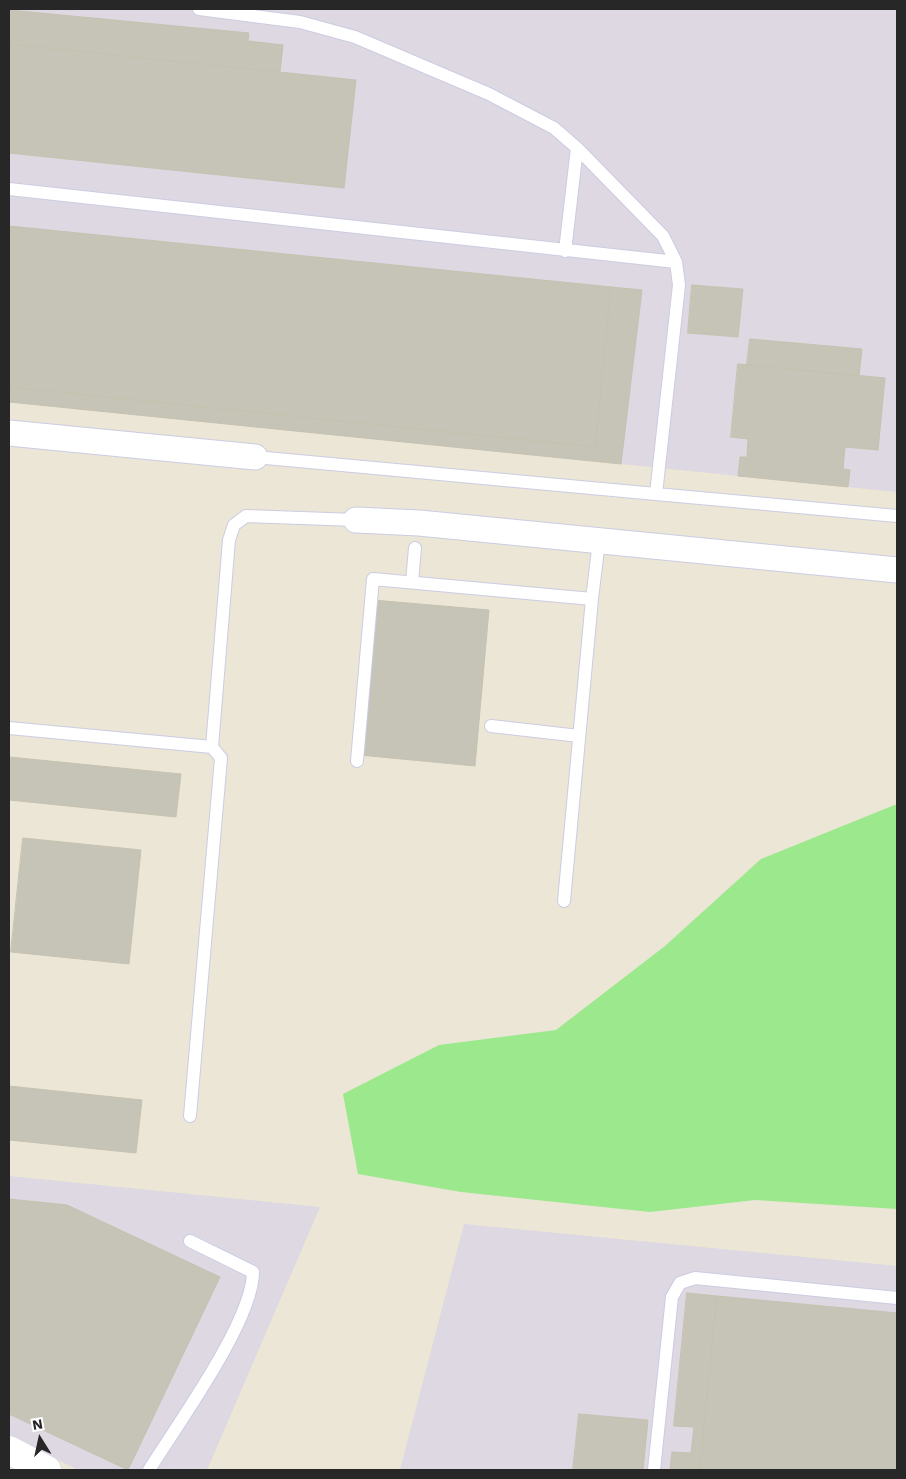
<!DOCTYPE html>
<style>
body{margin:0}
#map{position:relative;width:906px;height:1479px;overflow:hidden;background:#ebe6d6;font-family:"Work Sans",sans-serif}
canvas{display:block}
.frame{position:absolute;inset:0;border:10px solid #272727;pointer-events:none}
.north{position:absolute;left:15px;top:1414px;width:50px;height:50px;-webkit-text-stroke:4px #fff;paint-order:stroke;rotate:350deg;font-size:14px;font-weight:700;line-height:20px;text-align:center;color:#272727}
.north::after{content:'';display:block;margin:auto;width:18px;height:22px;background:#272727;clip-path:polygon(50% 0,100% 100%,50% 72%,0 100%)}
</style>
<div id="map">
<canvas width="906" height="1479"></canvas>
<div class="frame"></div>
<div class="north">N</div>
</div>
<script>
const context = document.querySelector('canvas').getContext('2d');
context.lineJoin = 'round';
function fillPath(path, color) {
  context.fillStyle = color;
  context.fill(path, 'evenodd');
}
function trace(path, color, width, dash) {
  context.strokeStyle = color;
  context.lineWidth = width;
  context.lineCap = dash ? 'butt' : 'round';
  context.setLineDash(dash || []);
  context.stroke(path);
}
fillPath(new Path2D(`
 M 9,9 L 897,9 L 897,492 L 9,402 Z
 M 9,1176 L 320,1207 L 207,1470 L 78,1470 L 9,1435 Z
 M 464,1224 L 897,1266 L 897,1470 L 400,1470 Z`), '#ddd8e2');
fillPath(new Path2D(`
 M 897,804 L 897,1209 L 755,1200 L 650,1212 L 461,1192 L 358,1174 L 343,1094 L 439,1045 L 556,1030 L 665,946 L 761,859 Z`), '#9be88d');
const building = new Path2D(`
 M 9,10 L 249,33 L 248,41 L 283,45 L 280,72 L 9,44 Z
 M 9,44 L 356,80 L 344,188 L 9,153 Z
 M 9,226 L 611,287 L 595,447 L 9,387 Z
 M 692,285 L 743,289 L 738,337 L 688,333 Z
 M 611,287 L 642,290 L 621,464 L 9,402 L 9,387 L 595,447 Z
 M 750,339 L 862,349 L 859,376 L 747,365 Z
 M 738,364 L 885,378 L 878,450 L 845,447 L 843,469 L 850,470 L 848,487 L 738,476 L 740,457 L 747,457 L 748,439 L 731,437 Z
 M 373,600 L 489,610 L 475,766 L 359,755 Z
 M 9,757 L 181,774 L 176,817 L 9,800 Z
 M 23,838 L 141,850 L 129,964 L 11,952 Z
 M 9,1086 L 142,1100 L 136,1153 L 9,1140 Z
 M 9,1199 L 67,1205 L 220,1277 L 128,1470 L 9,1414 Z
 M 687,1293 L 717,1296 L 700,1470 L 670,1470 L 672,1452 L 691,1453 L 694,1427 L 674,1426 Z
 M 717,1296 L 897,1313 L 897,1470 L 700,1470 Z
 M 579,1414 L 648,1420 L 643,1470 L 573,1470 Z`);
fillPath(building, '#c6c3b7');
trace(building, '#c6c2b0', 1);
const lane = new Path2D(`
 M 199,9 L 300,22 L 355,37 L 489,94 L 554,128 L 577,148 L 663,236 L 676,262 L 679,285 L 656,494 L 897,516
 M 9,189 L 676,262
 M 565,251 L 577,148
 M 255,457 L 656,494
 M 412,582 L 415,548
 M 592,599 L 599,541
 M 491,726 L 579,736
 M 9,728 L 212,747 L 221,758 L 190,1116
 M 212,747 L 229,540 L 234,525 L 246,516 L 356,520
 M 357,761 L 373,579 L 592,599 L 564,901
 M 149,1470 C 177,1425 253,1321 253,1272 L 190,1241
 M 654,1470 L 672,1297 L 680,1283 L 695,1278 L 897,1298`);
const street = new Path2D(`
 M 9,433 L 255,457
 M 356,520 L 419,523 L 897,570`);
const secondary = new Path2D(`
 M 9,1450 L 47,1470`);
trace(lane, '#cccce2', 14);
trace(street, '#cccce2', 27);
trace(secondary, '#cccce2', 29);
trace(lane, '#fff', 12);
trace(street, '#fff', 25);
trace(secondary, '#fff', 28);
</script>
